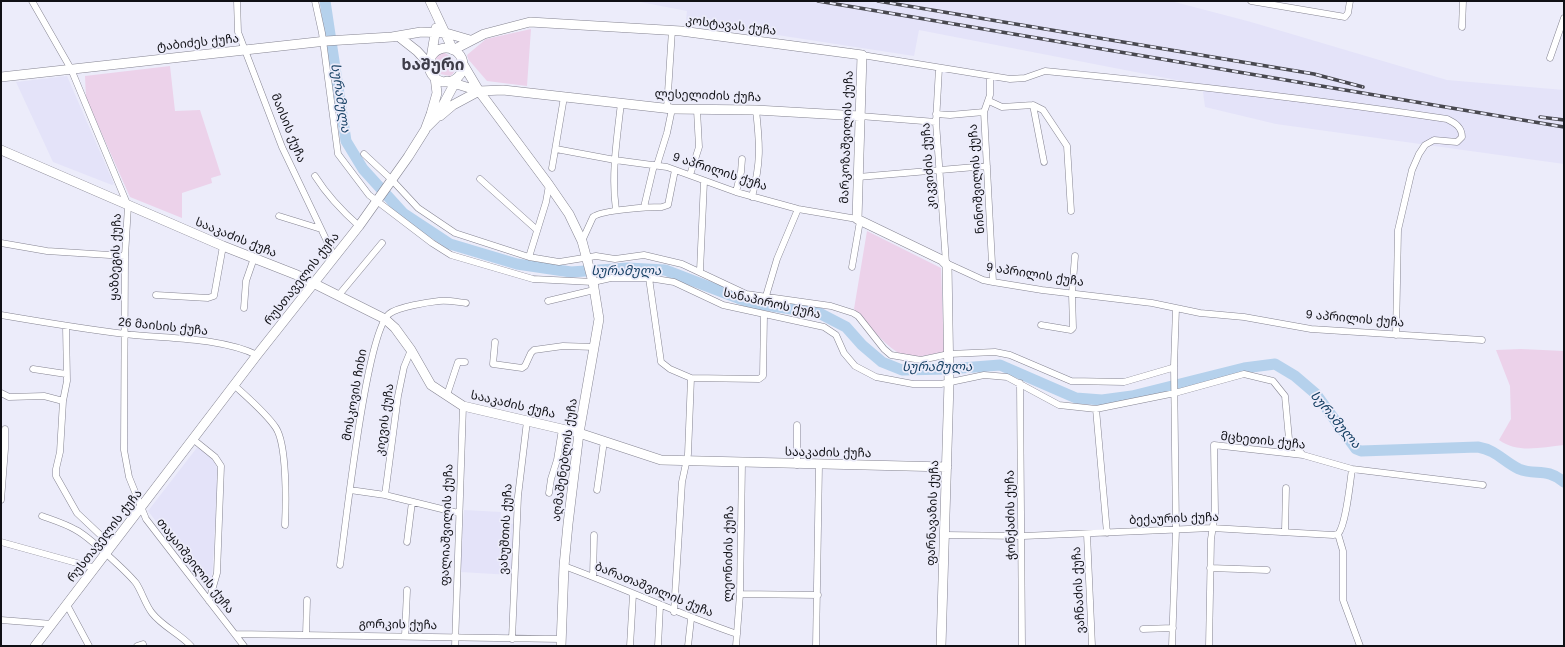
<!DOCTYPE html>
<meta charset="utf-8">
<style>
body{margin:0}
#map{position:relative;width:1565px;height:647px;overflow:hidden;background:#ececfa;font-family:Helvetica,sans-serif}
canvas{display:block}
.frame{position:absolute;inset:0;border:2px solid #101015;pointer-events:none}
</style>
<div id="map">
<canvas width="1565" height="647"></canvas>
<div class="frame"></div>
</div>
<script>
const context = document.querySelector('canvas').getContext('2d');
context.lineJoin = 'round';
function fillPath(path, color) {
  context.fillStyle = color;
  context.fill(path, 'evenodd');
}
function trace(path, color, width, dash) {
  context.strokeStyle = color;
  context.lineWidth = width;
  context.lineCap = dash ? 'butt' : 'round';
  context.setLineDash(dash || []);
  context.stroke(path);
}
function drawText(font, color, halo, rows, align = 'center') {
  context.font = font + ' Helvetica,"Noto Sans Georgian",sans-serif';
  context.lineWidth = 3.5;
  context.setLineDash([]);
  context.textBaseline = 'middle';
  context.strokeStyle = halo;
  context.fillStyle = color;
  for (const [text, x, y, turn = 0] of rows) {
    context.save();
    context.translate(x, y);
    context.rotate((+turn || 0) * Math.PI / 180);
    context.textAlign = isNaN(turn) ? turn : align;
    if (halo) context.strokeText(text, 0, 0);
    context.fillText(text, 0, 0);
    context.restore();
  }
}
fillPath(new Path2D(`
 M 635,1 L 1171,1 L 1251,22 L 1447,80 L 1564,90 L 1564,164 L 1276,124 L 1205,107 L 1202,85 L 919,30 L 914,56 L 686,21 L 687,11 Z
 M 67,76 L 114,184 L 112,185 L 53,162 L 16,82 Z
 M 199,445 L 215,462 L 218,473 L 212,578 L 202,581 L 148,511 Z
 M 464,510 L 501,512 L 500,523 L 515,524 L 512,575 L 460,572 Z`), '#e4e3f9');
fillPath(new Path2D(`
 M 531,29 L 527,86 L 487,81 L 468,59 L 467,55 L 486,39 Z
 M 443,52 L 452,57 C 454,64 458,72 450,76 L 440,74 L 435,62 L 437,55 Z
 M 170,66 L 175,111 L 200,110 L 221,175 L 211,178 L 212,183 L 182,193 L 182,218 L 130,197 L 86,98 L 85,76 Z
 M 867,231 L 941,268 L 944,352 C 932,354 913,360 901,354 C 885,347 867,322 854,309 Z
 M 1521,349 L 1564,351 L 1564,445 C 1542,447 1518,454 1499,440 L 1511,419 L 1510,386 L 1496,350 Z`), '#ecd2ea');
trace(new Path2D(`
 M 325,1 L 346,141 L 363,169 L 403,213 L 450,244 L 517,264 L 571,272 L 628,268 L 665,270 L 751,303 L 819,313 L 846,327 L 862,345 L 882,362 L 902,370 L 948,369 L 1000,365 L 1076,398 L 1102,400 L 1132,396 L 1244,368 L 1275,364 L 1295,376 L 1316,394 L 1356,449 L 1361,451 L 1478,447 C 1496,450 1504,462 1519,469 C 1536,476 1546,467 1564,482`), '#b5d1ec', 11);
const street = new Path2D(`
 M 32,1 L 71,69 L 128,206 L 125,256 L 124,450 L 129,477 L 146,519 L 244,646
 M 237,1 L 238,32 L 282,147 L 335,258
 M 315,1 L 322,33 L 338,154 L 369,195 L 432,243 L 451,255 L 533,279 L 593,282 L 611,278 L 649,278 L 674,282 L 723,305 L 824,327 L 836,335 L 844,353 L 855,366 L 876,377 L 913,384 L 941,384 L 984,375 L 1007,377 L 1059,405 L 1096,409 L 1175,393 L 1244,374 L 1273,381 L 1285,396 L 1289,439 L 1303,455
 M 1251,1 L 1345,17 L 1348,13 L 1350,1
 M 1462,27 L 1463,1
 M 862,55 L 1010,79 L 1025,78 L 1045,71 C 1180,84 1314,99 1447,119 C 1455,123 1462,127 1462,137 L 1457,142 L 1434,140 L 1425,145 L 1419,154 L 1412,170 L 1398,230 L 1396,335
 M 1550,58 L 1564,18
 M 939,68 L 936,122 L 946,263 L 983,280 L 993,282 L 1042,290 L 1152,303 L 1200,313 L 1244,317 L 1311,329 L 1482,340
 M 990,76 L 990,95 L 984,112 L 993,282
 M 989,101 L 1002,107 L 1033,105 L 1043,110 L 1067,146 L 1071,211
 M 1033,105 L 1044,162
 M 667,108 L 672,30
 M 936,114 L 950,115 L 984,112
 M 860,116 L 936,122
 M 556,149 L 615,160 L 667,167 L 736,192 L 798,209 L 857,219
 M 364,154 L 392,180 L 418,208 L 455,233 L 529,257 L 559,262 L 596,256 L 615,259 L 644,255 L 682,264 L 746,294 L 831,306 L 853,313 L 858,316 L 884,349 L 891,355 L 921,360 L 949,354 L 995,352 L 1010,355 L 1071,381 L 1124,382 L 1172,368 L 1174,366
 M 657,165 L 667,133 L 672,109
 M 552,168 L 564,97
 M 690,175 L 699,147 L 697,110
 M 315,176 C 327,195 342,211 359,226
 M 858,177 L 987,166
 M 480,179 L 537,230
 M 736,192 L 741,172 L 742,159
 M 752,197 C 761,162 760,146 756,110
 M 644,207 L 654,165
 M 616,210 C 611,175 617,138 621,103
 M 279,216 L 321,229
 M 582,241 L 593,217 C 601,210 649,207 662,207 L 668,205 L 675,170
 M 1,243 L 47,251 L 125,256
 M 529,257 L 546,202 L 549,185
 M 852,267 L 860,221
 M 700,271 L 704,181
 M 649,278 L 661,362 L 670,369 L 691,378 L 759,379 L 763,376 L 764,315
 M 156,295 L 208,298 L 214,296 L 223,246
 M 338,296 L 382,243
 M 766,296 L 777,259 L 798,209
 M 548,301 L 594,290
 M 244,308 L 246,281 L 254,258
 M 1,315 C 42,322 84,329 125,334 C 166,339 220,337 257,355
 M 1041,325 L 1071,330 L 1073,328 L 1072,294 L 1075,256
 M 66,326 L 67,381 L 63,401 L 60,452 L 56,469 L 56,476 L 77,513 L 112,546
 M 495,342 L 493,364 L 522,368 L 525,366 L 531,353 L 534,350 L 563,346 L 595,347
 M 33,369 L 66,374
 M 1020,383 L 1022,646
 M 235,386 C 247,397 267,414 276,428 C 287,445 286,503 285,525
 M 1,393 L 9,397 L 44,396 L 63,401
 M 447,395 L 458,362 L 465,362
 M 1096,409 L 1107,533
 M 797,425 L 797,465
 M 194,440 L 215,457 L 221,466 L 217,573 L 209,601
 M 350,490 L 385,495 L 458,513
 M 597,490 L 604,441
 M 549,493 L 551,479 L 557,460 L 562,429
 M 385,495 L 398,396 L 404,367 L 411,350
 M 1,500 L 5,449 L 5,429
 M 42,516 C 53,520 66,524 76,530 C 88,536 127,572 136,583 C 142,592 145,604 152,613 C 163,627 179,633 191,646
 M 1285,531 L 1286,488
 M 1087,534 L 1092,646
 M 1338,534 L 1343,551 L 1343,600 L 1360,646
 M 944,535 L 1023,536 L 1212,528 L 1333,535 L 1338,534 C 1346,525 1350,483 1352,469
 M 1,542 L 95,568
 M 407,542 L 412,502
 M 340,565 C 346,524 366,333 389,314 C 397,307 429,302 439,301 C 448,300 457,302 466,303
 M 564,566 C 622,587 678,614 737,634
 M 1210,568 L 1267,570
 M 593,577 L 594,535
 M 740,594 L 818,595
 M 67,605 L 89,646
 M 674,612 L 682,482 L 688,454 L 691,378
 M 1,620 L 52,624
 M 1143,629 L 1173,628
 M 235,634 L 561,639
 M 306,635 L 307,600
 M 405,636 L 407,590
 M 512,639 L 518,496 L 527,421
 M 137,646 L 143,644
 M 455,646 L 463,406
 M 630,646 L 633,594
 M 658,646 L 660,605
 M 688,646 L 691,619
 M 736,646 L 740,594 L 742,463
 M 816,646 L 819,465
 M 1172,646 L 1176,530 L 1174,366 L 1176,308
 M 1209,646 L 1211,539 L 1215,513 L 1214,445 L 1303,455 L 1352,469 L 1483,485`);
const secondary = new Path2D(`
 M 430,1 L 453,50 L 484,34 L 530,22 L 681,31 L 862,55 L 857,219 L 942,260 L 947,265 L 949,383 L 941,646
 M 398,36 L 417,51 L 430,65
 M429 65a17 17 0 1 1 34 0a17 17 0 1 1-34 0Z
 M 431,58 L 436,28
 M 463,64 L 479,91 L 549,185 L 569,214 L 582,241 L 593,282 L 599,319 L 579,433 L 568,524 L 564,566 L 561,646
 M 1,77 L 326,41 L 392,37 L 421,32 L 446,33 L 470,40
 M 447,81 L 479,91 L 503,90 L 672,109 L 756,110 L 860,116
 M 440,116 L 453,105 L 479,91
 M 427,127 L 436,118 L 457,79
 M 1,150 L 223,246 L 297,275 L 385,319 L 395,328 L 411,350 L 431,385 L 463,406 L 579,433 L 661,460 L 947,467
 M 35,646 L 257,355 L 359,226 L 408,157 L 425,130 L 431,114 L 437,93 L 435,77`);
trace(street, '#858491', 7);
trace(secondary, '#858491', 10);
trace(street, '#fff', 6);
trace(secondary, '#fff', 9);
const rail = new Path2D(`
 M 818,1 L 1564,127
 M 878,1 L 1314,74 L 1363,87
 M 1540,117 L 1564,120`);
trace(rail, '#48484f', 3.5);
trace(rail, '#ececfa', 2, [6]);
drawText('12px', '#101015', '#ececfa', [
 ["კოსტავას ქუჩა",731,26,7],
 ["ტაბიძეს ქუჩა",198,43,-6],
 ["ლესელიძის ქუჩა",708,96,2],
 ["მაისის ქუჩა",288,128,68],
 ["მარკოზაშვილის ქუჩა",847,137,-88],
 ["კიკვიძის ქუჩა",929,166,-94],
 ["9 აპრილის ქუჩა",720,172,18],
 ["ნინოშვილის ქუჩა",977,179,-94],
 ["სააკაძის ქუჩა",236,238,22],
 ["ყაზბეგის ქუჩა",116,257,-88],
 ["9 აპრილის ქუჩა",1035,275,9],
 ["რუსთაველის ქუჩა",302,279,-52],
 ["სანაპიროს ქუჩა",772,304,13],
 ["9 აპრილის ქუჩა",1355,319,5],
 ["26 მაისის ქუჩა",163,327,6],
 ["მოსკოვის ჩიხი",355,395,-80],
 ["სააკაძის ქუჩა",513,405,13],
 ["კიევის ქუჩა",385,420,-82],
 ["მცხეთის ქუჩა",1263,441,6],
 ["სააკაძის ქუჩა",828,453,1],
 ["აღმაშენებლის ქუჩა",565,460,-82],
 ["ფარნავაზის ქუჩა",933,513,-88],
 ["ჭონქაძის ქუჩა",1011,515,-91],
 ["ბექაურის ქუჩა",1174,519,-2],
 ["ფალიაშვილის ქუჩა",447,525,-88],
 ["ვახუშთის ქუჩა",506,529,-87],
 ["რუსთაველის ქუჩა",105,536,-52],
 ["ლეონიძის ქუჩა",729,554,-89],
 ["თაყაიშვილის ქუჩა",195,566,52],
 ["ბარათაშვილის ქუჩა",654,590,22],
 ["ვაჩნაძის ქუჩა",1079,590,-93],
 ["გორკის ქუჩა",398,625,1]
]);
drawText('italic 13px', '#164064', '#ececfa', [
 ["სურამულა",340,98,81],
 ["სურამულა",626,271],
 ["სურამულა",937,367],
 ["სურამულა",1335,420,50]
]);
drawText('bold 16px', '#3e3d49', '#ececfa', [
 ["ხაშური",433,66]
]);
</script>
